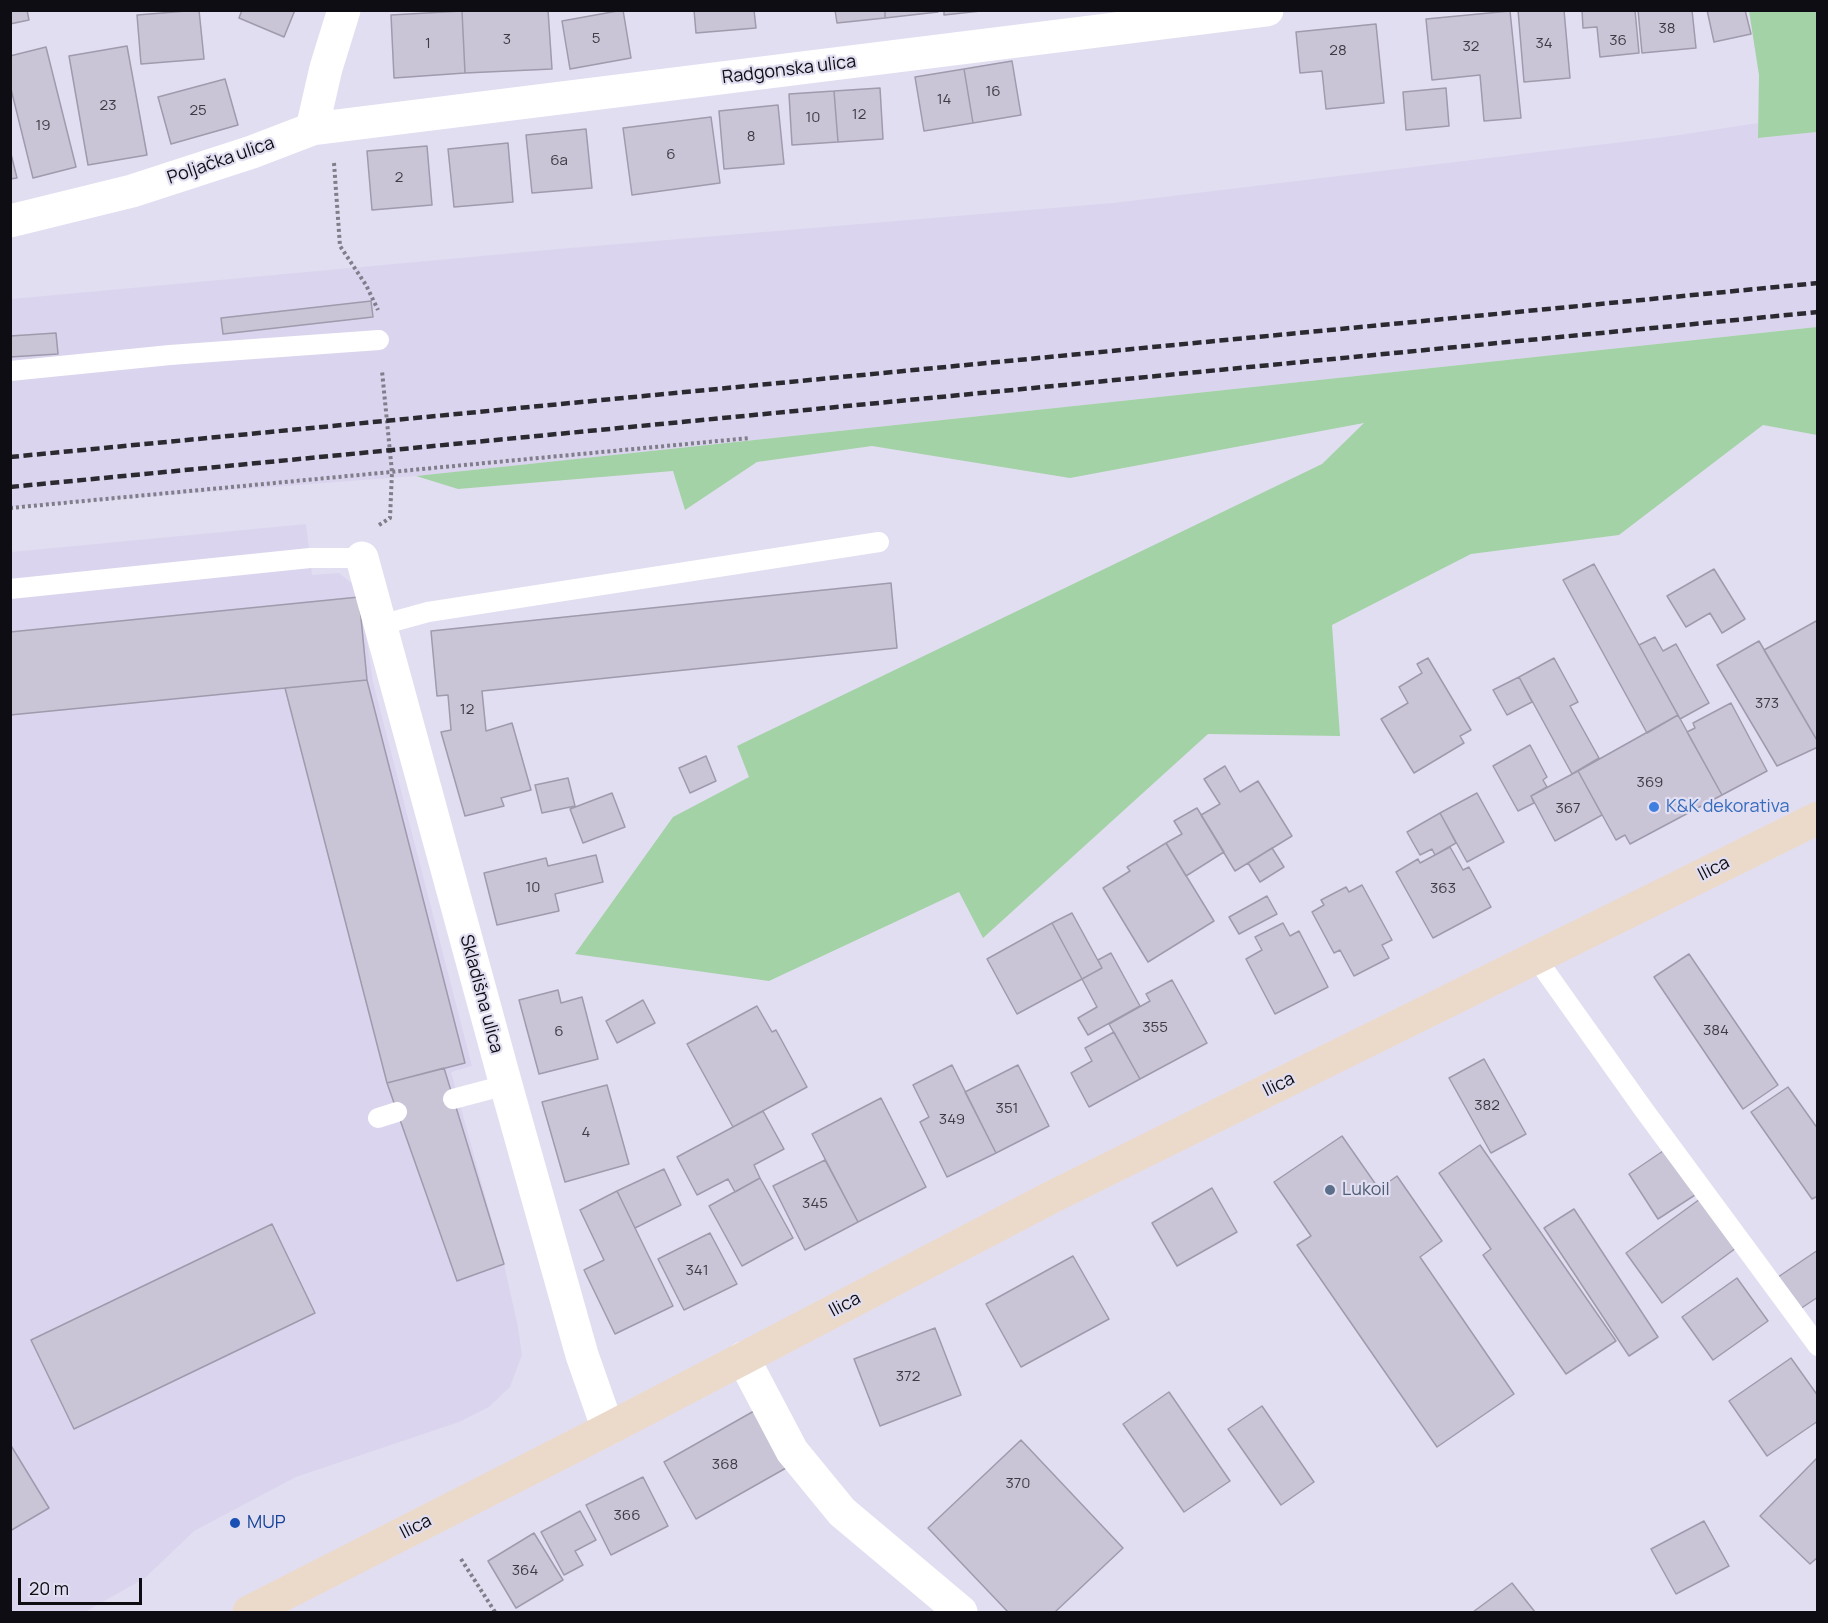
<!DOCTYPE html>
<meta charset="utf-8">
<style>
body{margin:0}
#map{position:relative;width:1828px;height:1623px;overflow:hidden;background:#e2def1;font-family:Manrope,sans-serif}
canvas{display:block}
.frame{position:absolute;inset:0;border:12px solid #0e0d13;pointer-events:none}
.scale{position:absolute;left:18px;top:1578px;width:124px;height:27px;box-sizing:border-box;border:3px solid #0e0d13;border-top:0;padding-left:8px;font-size:18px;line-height:21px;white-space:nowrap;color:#0e0d13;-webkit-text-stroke:4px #e2def1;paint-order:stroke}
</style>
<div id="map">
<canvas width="1828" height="1623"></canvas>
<div class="frame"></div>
<div class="scale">20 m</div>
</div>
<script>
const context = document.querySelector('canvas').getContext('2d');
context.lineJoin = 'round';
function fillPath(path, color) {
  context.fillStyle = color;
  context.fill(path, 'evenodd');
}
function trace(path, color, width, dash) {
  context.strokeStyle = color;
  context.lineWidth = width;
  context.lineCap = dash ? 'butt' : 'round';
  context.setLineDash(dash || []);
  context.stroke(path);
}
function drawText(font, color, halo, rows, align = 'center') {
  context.font = font + ' Manrope,sans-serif';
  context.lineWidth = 4.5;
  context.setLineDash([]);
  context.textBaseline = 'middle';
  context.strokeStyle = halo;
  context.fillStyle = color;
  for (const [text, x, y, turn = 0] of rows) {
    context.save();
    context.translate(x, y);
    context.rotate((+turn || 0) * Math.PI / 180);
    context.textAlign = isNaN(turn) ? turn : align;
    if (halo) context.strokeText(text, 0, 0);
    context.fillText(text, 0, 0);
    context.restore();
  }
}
fillPath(new Path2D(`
 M 1758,123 L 1759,138 L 1817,132 L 1817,327 L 416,476 L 11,507 L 11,299 L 558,249 L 1113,203 L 1672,136 Z
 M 306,524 L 312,575 L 339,573 L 356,587 L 361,600 L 373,682 L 472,1066 L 451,1072 L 504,1264 L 518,1327 L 522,1355 L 510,1387 L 489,1407 L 459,1422 L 296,1477 L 194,1531 L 145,1578 L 85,1612 L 11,1612 L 11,552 Z`), '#dbd4ee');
fillPath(new Path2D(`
 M 1749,11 L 1817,11 L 1817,132 L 1758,138 L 1759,75 Z
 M 1817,327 L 1817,435 L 1763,425 L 1619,535 L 1471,554 L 1332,625 L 1340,736 L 1208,734 L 983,938 L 959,892 L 769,981 L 575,954 L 673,817 L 749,777 L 737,746 L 1322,464 L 1364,423 L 1070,478 L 872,446 L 757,462 L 685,510 L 673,471 L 458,489 L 416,476 Z`), '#a3d2a6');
const building = new Path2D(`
 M 10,10 L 27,10 L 29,20 L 10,24 Z
 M 199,10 L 204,59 L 141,64 L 137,15 Z
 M 242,10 L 295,10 L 284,37 L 239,18 Z
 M 476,10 L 548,10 L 552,69 L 465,73 L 462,11 Z
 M 623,10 L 631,58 L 570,69 L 562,21 Z
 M 694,10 L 754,10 L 756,28 L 696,33 Z
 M 835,10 L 885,10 L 885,18 L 837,23 Z
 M 885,10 L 938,10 L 938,12 L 885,18 Z
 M 944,10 L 990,10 L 944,15 Z
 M 1518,10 L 1564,10 L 1570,78 L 1524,82 Z
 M 1582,10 L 1635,10 L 1639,53 L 1600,57 L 1597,27 L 1583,28 Z
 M 1638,10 L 1692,10 L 1696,48 L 1642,53 Z
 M 1707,10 L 1745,10 L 1751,34 L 1714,42 Z
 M 462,11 L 465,73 L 394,78 L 391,15 Z
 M 1510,11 L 1521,118 L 1484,121 L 1480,75 L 1432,80 L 1426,19 Z
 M 1376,24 L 1384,103 L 1326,109 L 1322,71 L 1300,73 L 1296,32 Z
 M 127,46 L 147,155 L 88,165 L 69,56 Z
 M 46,47 L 76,167 L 33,178 L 10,85 L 10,56 Z
 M 1012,61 L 1021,115 L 973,123 L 964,69 Z
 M 964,69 L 973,123 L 924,131 L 915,77 Z
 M 225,79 L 238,125 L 171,144 L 158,97 Z
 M 880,88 L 883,139 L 838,142 L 834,91 Z
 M 1446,88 L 1449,126 L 1406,130 L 1403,92 Z
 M 834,91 L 838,142 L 792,145 L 789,94 Z
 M 778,105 L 784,164 L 724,169 L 719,111 Z
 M 711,117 L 720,183 L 632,195 L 623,128 Z
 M 586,129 L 592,188 L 532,193 L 526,135 Z
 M 508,143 L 513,202 L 454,207 L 448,149 Z
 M 427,146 L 432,205 L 372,210 L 367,151 Z
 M 10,150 L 17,178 L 10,179 Z
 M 371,301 L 373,317 L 223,334 L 221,318 Z
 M 56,333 L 58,354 L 10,357 L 10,336 Z
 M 1594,564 L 1678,715 L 1647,733 L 1563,580 Z
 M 1714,569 L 1745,619 L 1722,633 L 1710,613 L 1686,627 L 1667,596 Z
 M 891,583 L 897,648 L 482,691 L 486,731 L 512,723 L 531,790 L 501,798 L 504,806 L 465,816 L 441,732 L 451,730 L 448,695 L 437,696 L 431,631 Z
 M 359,597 L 367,680 L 10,715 L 10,632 Z
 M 1818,620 L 1818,742 L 1764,650 Z
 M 1655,637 L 1663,651 L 1676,644 L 1709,703 L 1680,719 L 1639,645 Z
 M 1759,641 L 1818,742 L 1818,747 L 1777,766 L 1717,665 Z
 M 1428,658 L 1471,730 L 1460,736 L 1464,743 L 1414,773 L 1381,719 L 1408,703 L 1399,687 L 1422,673 L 1417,664 Z
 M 1554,658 L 1578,702 L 1570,706 L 1599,758 L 1572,774 L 1519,677 Z
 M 1519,677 L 1532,702 L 1507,715 L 1493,690 Z
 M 367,680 L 465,1063 L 387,1083 L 285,688 Z
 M 1731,703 L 1767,771 L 1722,795 L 1687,732 L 1695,728 L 1693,723 Z
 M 1678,715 L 1722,795 L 1630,844 L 1625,835 L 1616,840 L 1578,771 Z
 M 1530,745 L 1547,777 L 1543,780 L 1547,787 L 1531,796 L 1534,803 L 1518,811 L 1493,766 Z
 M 706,756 L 716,781 L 690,793 L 679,768 Z
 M 1225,766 L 1240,792 L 1258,781 L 1292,836 L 1235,871 L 1201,815 L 1220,804 L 1204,779 Z
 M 1578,771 L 1602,815 L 1555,841 L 1531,796 Z
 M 568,778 L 575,806 L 542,813 L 535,785 Z
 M 612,793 L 625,827 L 583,843 L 570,809 Z
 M 1477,793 L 1504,842 L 1467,862 L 1440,813 Z
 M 1197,808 L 1224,852 L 1186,876 L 1166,843 L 1182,834 L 1174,821 Z
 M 1440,813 L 1456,843 L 1435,855 L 1432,849 L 1420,855 L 1407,832 Z
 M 1166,843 L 1214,921 L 1148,962 L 1103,888 L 1130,871 L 1127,867 Z
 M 1450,847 L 1463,870 L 1469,867 L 1491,907 L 1433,938 L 1396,872 L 1418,859 L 1420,863 Z
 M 1272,848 L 1284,867 L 1260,882 L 1248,863 Z
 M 596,855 L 603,882 L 555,894 L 559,911 L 497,925 L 484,873 L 546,858 L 548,866 Z
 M 1362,885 L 1392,940 L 1382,945 L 1389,958 L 1354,976 L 1340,950 L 1334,953 L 1312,912 L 1324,905 L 1321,900 L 1346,887 L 1349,892 Z
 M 1267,896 L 1277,914 L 1239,934 L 1229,917 Z
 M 1072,913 L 1102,968 L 1082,979 L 1052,923 Z
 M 1052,923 L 1082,979 L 1017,1014 L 987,959 Z
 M 1283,923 L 1290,936 L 1299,931 L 1328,987 L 1275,1014 L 1246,959 L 1262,950 L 1255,937 Z
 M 1111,953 L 1140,1006 L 1088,1035 L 1078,1018 L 1097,1007 L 1082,979 L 1102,968 L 1098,960 Z
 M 1689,954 L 1778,1085 L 1743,1109 L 1654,977 Z
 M 1172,980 L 1207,1043 L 1140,1079 L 1109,1024 L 1150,1001 L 1146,994 Z
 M 558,990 L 561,1003 L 582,997 L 598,1059 L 539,1074 L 519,1000 Z
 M 643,1000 L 655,1023 L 617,1043 L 606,1021 Z
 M 757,1006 L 772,1032 L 776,1030 L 807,1087 L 733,1127 L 687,1044 Z
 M 1114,1032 L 1140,1079 L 1089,1107 L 1071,1073 L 1092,1061 L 1085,1048 Z
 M 1484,1059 L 1526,1134 L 1491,1153 L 1449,1078 Z
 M 952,1065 L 996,1153 L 947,1177 L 920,1122 L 929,1117 L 913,1085 Z
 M 1018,1065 L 1049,1126 L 996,1153 L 965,1092 Z
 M 444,1068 L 504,1264 L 457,1281 L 387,1083 Z
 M 607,1085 L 629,1164 L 565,1182 L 542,1102 Z
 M 1788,1087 L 1818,1129 L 1818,1196 L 1812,1199 L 1751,1112 Z
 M 881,1098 L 926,1187 L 858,1222 L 812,1134 Z
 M 763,1111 L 784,1149 L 754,1165 L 760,1178 L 735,1192 L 728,1179 L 697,1195 L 677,1157 Z
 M 1342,1136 L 1379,1189 L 1397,1176 L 1442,1241 L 1420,1257 L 1514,1394 L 1437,1447 L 1297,1245 L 1311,1236 L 1274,1182 Z
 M 1480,1145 L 1616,1341 L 1566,1374 L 1483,1255 L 1491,1249 L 1439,1173 Z
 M 1666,1149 L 1695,1195 L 1658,1219 L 1629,1174 Z
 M 825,1160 L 858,1222 L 805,1250 L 773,1186 Z
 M 664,1169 L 681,1205 L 635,1228 L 617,1191 Z
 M 760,1178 L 793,1238 L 742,1266 L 709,1206 Z
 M 1212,1188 L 1237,1232 L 1177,1266 L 1152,1223 Z
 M 617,1191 L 673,1306 L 615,1334 L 584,1270 L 604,1260 L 580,1210 Z
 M 1700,1199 L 1736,1248 L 1662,1303 L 1626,1253 Z
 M 1574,1209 L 1658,1337 L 1629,1356 L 1544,1228 Z
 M 272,1224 L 315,1313 L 74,1429 L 31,1340 Z
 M 710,1233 L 737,1284 L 684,1310 L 658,1259 Z
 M 1818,1250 L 1818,1297 L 1800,1309 L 1778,1277 Z
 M 1073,1256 L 1109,1319 L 1021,1367 L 986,1304 Z
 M 1737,1278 L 1768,1321 L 1713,1360 L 1682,1317 Z
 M 935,1328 L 961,1395 L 880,1426 L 854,1359 Z
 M 1791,1358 L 1818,1396 L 1818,1421 L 1767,1456 L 1729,1401 Z
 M 1169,1392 L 1230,1481 L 1184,1512 L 1123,1424 Z
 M 1262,1406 L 1314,1482 L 1281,1505 L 1228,1429 Z
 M 754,1411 L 786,1468 L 696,1519 L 664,1462 Z
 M 1021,1440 L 1123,1548 L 1055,1612 L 1008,1612 L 928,1528 Z
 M 10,1444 L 49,1508 L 10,1531 Z
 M 1818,1457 L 1818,1557 L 1810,1564 L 1760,1516 Z
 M 643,1477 L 668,1526 L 611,1555 L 586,1505 Z
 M 580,1511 L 596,1540 L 575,1551 L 583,1565 L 564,1575 L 541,1532 Z
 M 1704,1521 L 1729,1566 L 1676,1594 L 1651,1549 Z
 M 534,1533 L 563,1580 L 516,1608 L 488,1561 Z
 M 1512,1583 L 1535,1612 L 1473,1612 Z`);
fillPath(building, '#cac4d7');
trace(building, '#9f9aac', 1.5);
trace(new Path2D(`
 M 334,163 L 340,246 L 366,285 L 378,310
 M 10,508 L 750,438
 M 379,525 L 390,518 L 392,472 L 382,371
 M 461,1559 L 495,1612`), '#817e8b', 4, [3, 3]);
trace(new Path2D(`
 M 10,371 L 170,355 L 379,340
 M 10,589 L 310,558 L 362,558
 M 381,625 L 428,612 L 879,542
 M 1536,958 L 1644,1110 L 1818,1346
 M 453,1099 L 506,1085
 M 378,1118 L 397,1112`), '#fff', 20);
trace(new Path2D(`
 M 312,129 L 326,68 L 344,10
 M 10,221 L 132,191 L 252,152 L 312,129 L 1267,10
 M 362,558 L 506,1085 L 582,1355 L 608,1429
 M 743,1358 L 792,1451 L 842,1512 L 961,1612`), '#fff', 33);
trace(new Path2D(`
 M 249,1612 L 608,1429 L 1052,1197 L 1818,818`), '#ebdaca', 33);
trace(new Path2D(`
 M 10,457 L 1818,283
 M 10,487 L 1818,312`), '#2b2a31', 4.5, [9, 4.5]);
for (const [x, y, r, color] of [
 [1654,807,6,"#3f7fe0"],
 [1330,1190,6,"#5c6f8a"],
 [235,1523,6,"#1a4fb4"]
]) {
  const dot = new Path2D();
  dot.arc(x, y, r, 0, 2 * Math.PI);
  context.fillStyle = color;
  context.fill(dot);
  trace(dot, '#e2def1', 2);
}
drawText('15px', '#3d3b44', null, [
 ["38",1667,29],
 ["5",596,39],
 ["3",507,40],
 ["36",1618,41],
 ["1",428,44],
 ["34",1544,44],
 ["32",1471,47],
 ["28",1338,51],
 ["16",993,92],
 ["14",944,100],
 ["23",108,106],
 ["25",198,111],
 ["12",859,115],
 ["10",813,118],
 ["19",43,126],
 ["8",751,137],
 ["6",671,155],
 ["6a",559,161],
 ["2",399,178],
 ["373",1767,704],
 ["12",467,710],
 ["369",1650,783],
 ["367",1568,809],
 ["10",533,888],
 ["363",1443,889],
 ["355",1155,1028],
 ["384",1716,1031],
 ["6",559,1032],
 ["382",1487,1106],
 ["351",1007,1109],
 ["349",952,1120],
 ["4",586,1133],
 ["345",815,1204],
 ["341",697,1271],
 ["372",908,1377],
 ["368",725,1465],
 ["370",1018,1484],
 ["366",627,1516],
 ["364",525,1571]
]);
drawText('18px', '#0e0d13', '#e2def1', [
 ["Radgonska ulica",789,70,-7],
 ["Poljačka ulica",221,161,-19],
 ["Ilica",1714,869,-27],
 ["Skladišna ulica",481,994,75],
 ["Ilica",1279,1085,-26],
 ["Ilica",845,1305,-28],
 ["Ilica",416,1527,-27]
]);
drawText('18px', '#366cbe', '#e2def1', [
 ["K&K dekorativa",1666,807]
], 'left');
drawText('18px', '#4e5e75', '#e2def1', [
 ["Lukoil",1342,1190]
], 'left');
drawText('18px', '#164399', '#e2def1', [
 ["MUP",247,1523]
], 'left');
</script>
